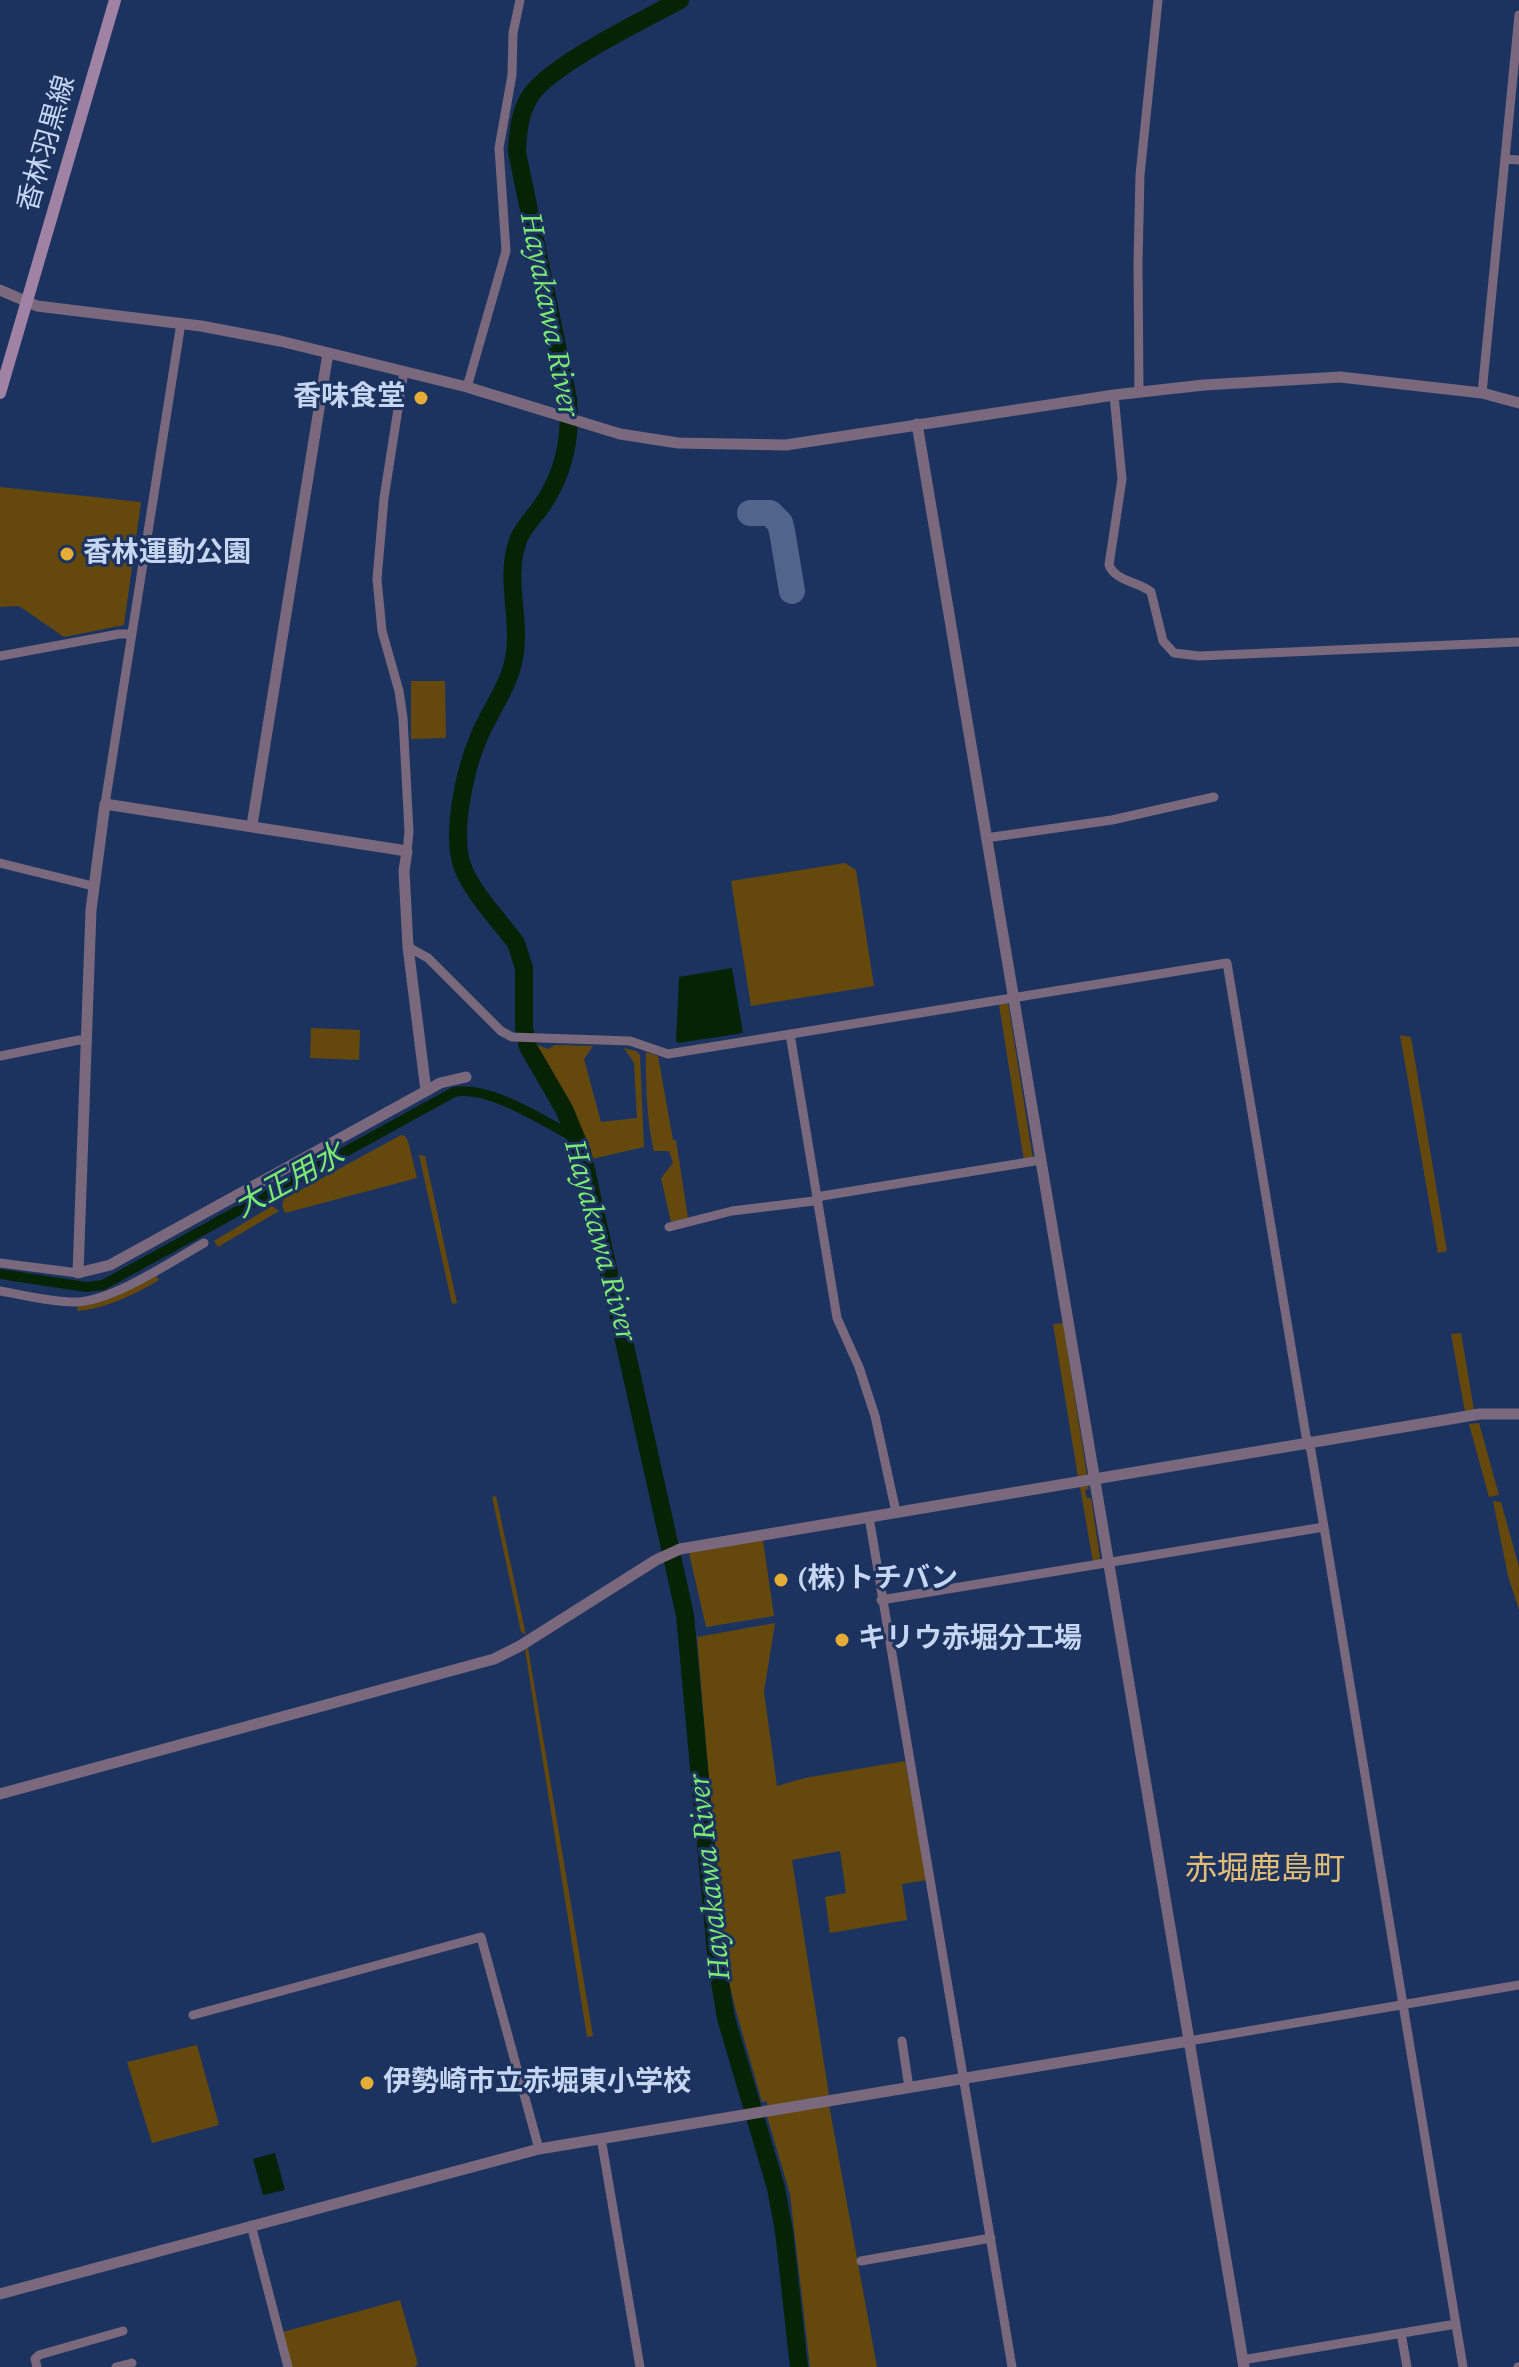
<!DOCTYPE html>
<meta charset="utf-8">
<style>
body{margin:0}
canvas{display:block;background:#1c3360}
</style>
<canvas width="1519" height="2367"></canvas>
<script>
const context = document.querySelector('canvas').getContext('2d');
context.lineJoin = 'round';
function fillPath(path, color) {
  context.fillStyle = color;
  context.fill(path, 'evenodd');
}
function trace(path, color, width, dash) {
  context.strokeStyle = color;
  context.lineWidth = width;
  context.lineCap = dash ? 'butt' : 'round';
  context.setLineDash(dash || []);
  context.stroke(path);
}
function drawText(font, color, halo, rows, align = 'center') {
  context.font = font + ' "Source Serif 4","Noto Sans JP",serif';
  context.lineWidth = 6;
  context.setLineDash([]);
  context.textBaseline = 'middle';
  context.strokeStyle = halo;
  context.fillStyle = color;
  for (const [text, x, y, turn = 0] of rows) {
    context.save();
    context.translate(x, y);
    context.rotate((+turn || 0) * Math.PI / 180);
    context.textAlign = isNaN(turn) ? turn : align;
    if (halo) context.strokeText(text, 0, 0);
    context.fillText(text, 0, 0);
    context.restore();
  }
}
fillPath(new Path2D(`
 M 0,487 L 141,502 L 124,625 L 64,637 L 19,606 L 0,607 Z
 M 411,681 L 445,681 L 446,738 L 411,739 Z
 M 845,863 L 856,870 L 874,986 L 751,1006 L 731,881 Z
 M 1008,1003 L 1033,1159 L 1024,1161 L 999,1005 Z
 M 311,1028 L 360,1030 L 359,1060 L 310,1058 Z
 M 1400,1035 L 1411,1037 L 1447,1251 L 1438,1253 Z
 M 535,1044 L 548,1049 L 555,1045 L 593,1046 L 584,1059 L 601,1122 L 637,1118 L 634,1063 L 624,1048 L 636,1051 L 640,1055 L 644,1147 L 592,1159 L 570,1105 L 549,1072 Z
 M 646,1052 L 658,1056 L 673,1140 L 676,1140 L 688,1218 L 671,1222 L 661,1178 L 673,1163 L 669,1151 L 654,1151 C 646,1118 646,1085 646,1052 Z
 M 401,1135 L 405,1136 L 408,1141 L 417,1178 L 285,1213 L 282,1205 L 284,1199 Z
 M 419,1155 L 425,1156 L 457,1303 L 452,1304 Z
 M 272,1206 L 279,1211 L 218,1247 L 214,1241 Z
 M 155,1274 L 159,1280 C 134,1295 107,1308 78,1311 L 77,1307 Z
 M 1063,1323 L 1087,1475 L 1078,1477 L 1053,1324 Z
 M 1461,1333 L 1474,1410 L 1465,1412 L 1451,1334 Z
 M 1479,1423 L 1499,1495 L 1489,1497 L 1469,1424 Z
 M 1088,1486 L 1089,1489 L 1085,1490 L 1087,1498 L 1091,1498 L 1100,1557 L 1099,1561 L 1093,1562 L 1080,1487 Z
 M 496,1496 L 526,1635 L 521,1632 L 492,1497 Z
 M 1493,1501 L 1501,1502 L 1519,1567 L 1519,1610 L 1508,1576 Z
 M 763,1540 L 774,1616 L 706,1627 L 689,1553 Z
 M 775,1623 L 764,1692 L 777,1786 L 805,1778 L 905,1761 L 927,1880 L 902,1884 L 907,1920 L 830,1933 L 825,1897 L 846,1893 L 840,1851 L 792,1860 L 829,2095 L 779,2104 L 829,2105 L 877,2367 L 810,2367 L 790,2194 L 767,2116 L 767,2101 L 762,2102 L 735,2007 L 724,1961 L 697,1637 Z
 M 528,1648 L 593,2036 L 587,2037 L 525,1650 Z
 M 197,2045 L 219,2125 L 152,2143 L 127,2062 Z
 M 400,2300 L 418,2364 L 414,2367 L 292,2367 L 283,2332 Z`), '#64480c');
fillPath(new Path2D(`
 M 732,968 L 743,1033 L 678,1043 L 676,1041 L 679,977 Z
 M 275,2153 L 285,2190 L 263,2195 L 253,2159 Z`), '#062304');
trace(new Path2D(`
 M 0,1274 L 86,1287 L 103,1285 L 454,1092 C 489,1085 544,1121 575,1138`), '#062304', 10);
trace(new Path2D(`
 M 680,0 C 644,20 547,66 529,98 C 519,115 518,133 517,152 L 568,399 C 571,438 565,471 543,504 C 536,515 524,526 519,538 C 503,578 522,619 514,659 C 508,688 490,710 479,737 C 465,769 450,835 463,868 C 474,895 499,920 516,943 L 524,968 L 524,1028 L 528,1047 L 564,1109 L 582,1152 L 685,1615 L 717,1964 L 726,2018 L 776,2188 L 784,2231 L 799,2367`), '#062304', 18);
trace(new Path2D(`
 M 750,513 L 770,513 L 780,523 L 782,531 L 792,591`), '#50658c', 26);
trace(new Path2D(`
 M 1506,159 L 1519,160
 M 404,371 L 384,498 L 377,579 L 382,631 L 399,691 L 403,718 L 409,832 L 407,851
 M 467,387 L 506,251 L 499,148 L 512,75 L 513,33 L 520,0
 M 1139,392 L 1138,262 L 1140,175 L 1158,0
 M 1482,393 L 1519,15
 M 1114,395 L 1122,479 L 1109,565 C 1116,582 1138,581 1151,592 L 1163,641 L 1174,653 L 1199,656 L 1519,642
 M 0,656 L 119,634 L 131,634
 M 105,804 L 181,323
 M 986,838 L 1112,820 L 1214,797
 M 0,863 L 93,886
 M 408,947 L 428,958 L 501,1031 L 512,1037 L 630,1041 L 668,1054 L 1227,963 L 1306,1436 L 1311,1451 L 1324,1527 L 1463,2367
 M 790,1034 L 837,1318 L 859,1367 L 875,1416 L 896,1512
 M 0,1056 L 79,1040 L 87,1041
 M 669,1227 L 732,1211 L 814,1201 L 822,1196 L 1041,1160
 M 0,1263 L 78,1273
 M 0,1291 C 24,1295 50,1302 74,1302 C 112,1302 170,1262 204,1243
 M 869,1517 L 1012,2367
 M 881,1600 L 1324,1527
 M 193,2015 L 481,1937 L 539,2149
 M 902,2041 L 909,2088
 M 1189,2041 L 1519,1985
 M 601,2138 L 640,2367
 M 251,2225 L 288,2367
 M 861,2261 L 991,2238
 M 1401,2333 L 1407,2367
 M 1242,2360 L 1456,2324
 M 37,2367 L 35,2359 L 39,2355 L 123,2331
 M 116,2367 L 132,2363
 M 1518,2367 L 1519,2367`), '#7a687c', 9);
trace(new Path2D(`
 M 0,290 L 37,306 L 201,326 L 280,341 L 467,387 L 620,434 L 678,443 L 786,445 L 1114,395 L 1204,385 L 1340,377 L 1482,393 L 1519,403
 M 917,424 L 1244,2367
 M 105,804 L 407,851 L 404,871 L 408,947 L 426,1091 L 110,1265 L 78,1273 L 91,910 Z
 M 252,825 L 328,353
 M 426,1091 L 440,1083 L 466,1077
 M 0,1794 L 494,1659 L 520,1646 L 656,1560 L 680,1549 L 1480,1414 L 1519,1414
 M 0,2294 L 539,2149 L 1189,2041`), '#7a687c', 11);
trace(new Path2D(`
 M 0,393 L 115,0`), '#a083a4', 12);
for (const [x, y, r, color] of [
 [421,398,8,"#e5ad36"],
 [67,554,8,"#e5ad36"],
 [781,1580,8,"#e5ad36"],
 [842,1640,8,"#e5ad36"],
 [367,2083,8,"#e5ad36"]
]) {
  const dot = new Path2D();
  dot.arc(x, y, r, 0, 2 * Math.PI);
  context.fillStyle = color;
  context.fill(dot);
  trace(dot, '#1c3360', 3);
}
drawText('28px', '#c6d6f2', '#1c3360', [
 ["香林羽黒線",48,144,-74]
]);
drawText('bold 28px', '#c6d6f2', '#1c3360', [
 ["香味食堂",405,398,"right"],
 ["香林運動公園",83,554],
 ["(株)トチバン",797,1580],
 ["キリウ赤堀分工場",858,1640],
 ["伊勢崎市立赤堀東小学校",383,2083]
], 'left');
drawText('italic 30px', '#7ceb70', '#1c3360', [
 ["Hayakawa River",548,315,79],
 ["大正用水",290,1182,-29],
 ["Hayakawa River",599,1241,75],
 ["Hayakawa River",711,1877,-96]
]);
drawText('32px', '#e3bd75', '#1c3360', [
 ["赤堀鹿島町",1265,1871]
]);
</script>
